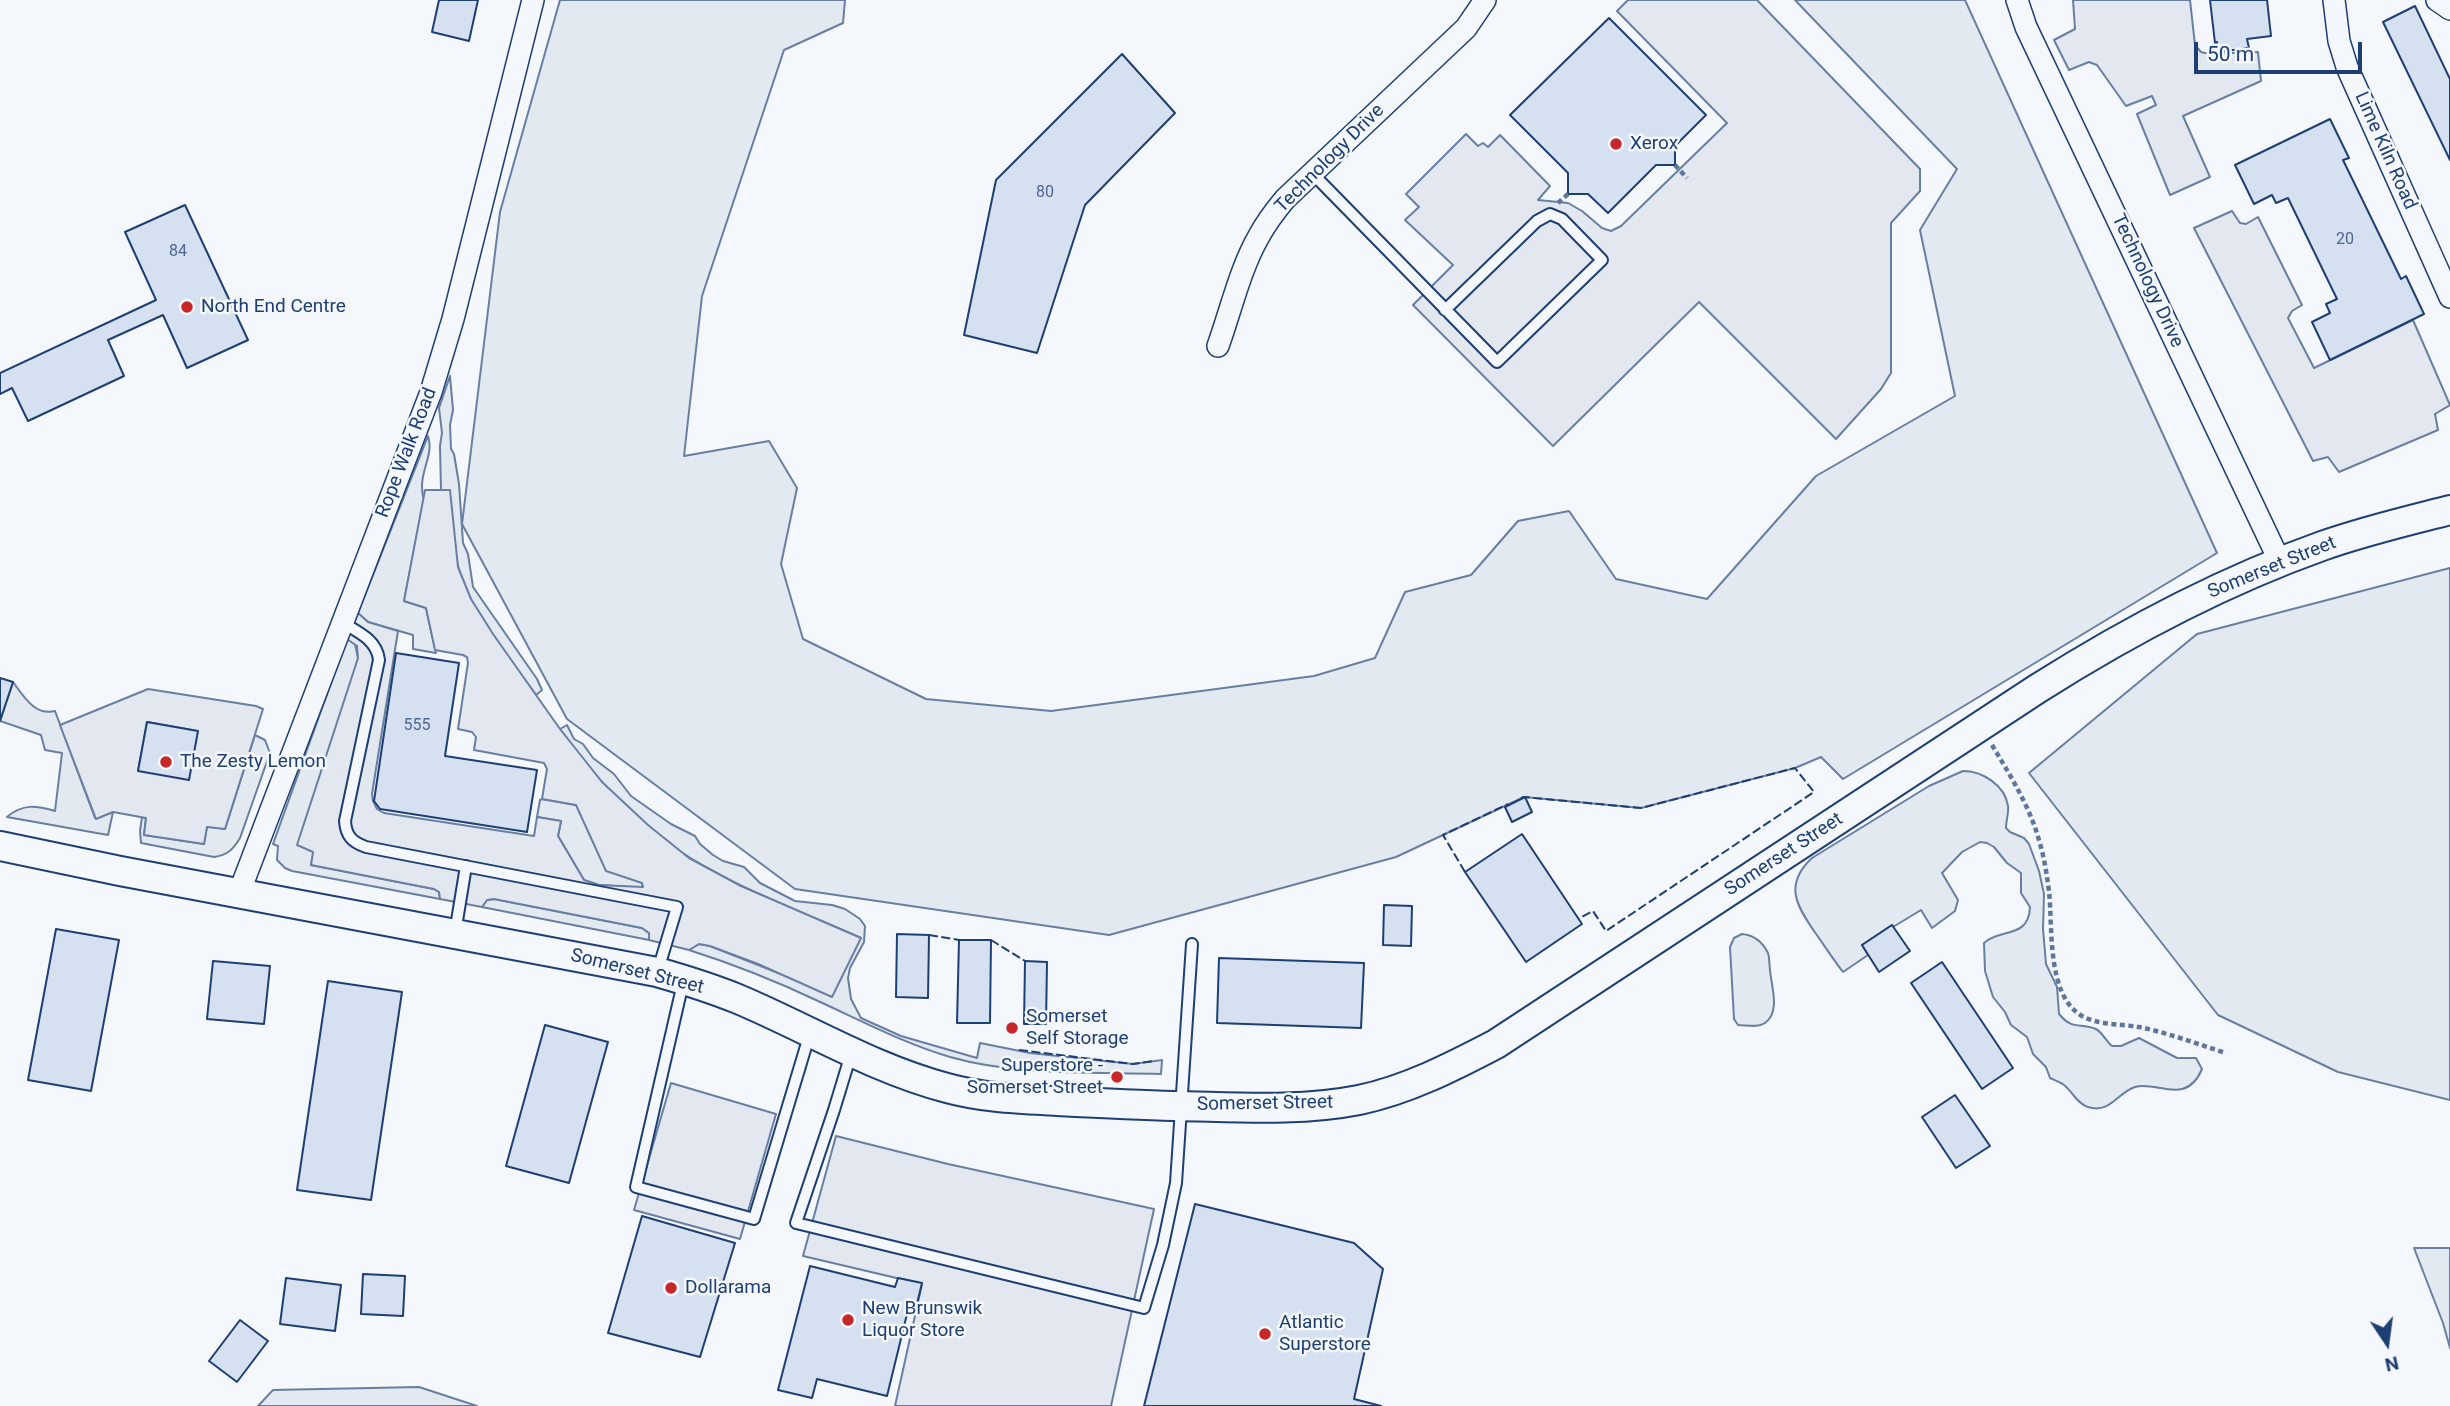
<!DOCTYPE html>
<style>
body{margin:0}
#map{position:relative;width:2450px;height:1406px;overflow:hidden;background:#f4f7fb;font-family:Roboto,sans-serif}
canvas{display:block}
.north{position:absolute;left:2352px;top:1308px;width:70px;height:70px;-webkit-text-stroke:5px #f4f7fb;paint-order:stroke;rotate:167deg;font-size:19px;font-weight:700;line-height:28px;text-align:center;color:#1d3f73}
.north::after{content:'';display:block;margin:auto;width:24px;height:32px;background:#1d3f73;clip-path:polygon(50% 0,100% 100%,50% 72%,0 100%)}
.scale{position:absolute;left:2194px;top:42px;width:168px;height:32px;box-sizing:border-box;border:4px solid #1d3f73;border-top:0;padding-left:9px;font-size:21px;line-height:24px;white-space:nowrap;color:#1d3f73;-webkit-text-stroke:5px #f4f7fb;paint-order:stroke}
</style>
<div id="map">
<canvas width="2450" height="1406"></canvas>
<div class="north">N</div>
<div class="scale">50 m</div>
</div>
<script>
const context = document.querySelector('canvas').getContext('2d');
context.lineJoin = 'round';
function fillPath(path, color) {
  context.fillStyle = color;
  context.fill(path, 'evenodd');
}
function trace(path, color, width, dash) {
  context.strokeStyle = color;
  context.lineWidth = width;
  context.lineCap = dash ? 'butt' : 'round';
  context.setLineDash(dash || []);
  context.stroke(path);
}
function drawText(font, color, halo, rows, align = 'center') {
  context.font = font + ' Roboto,sans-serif';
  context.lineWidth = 5;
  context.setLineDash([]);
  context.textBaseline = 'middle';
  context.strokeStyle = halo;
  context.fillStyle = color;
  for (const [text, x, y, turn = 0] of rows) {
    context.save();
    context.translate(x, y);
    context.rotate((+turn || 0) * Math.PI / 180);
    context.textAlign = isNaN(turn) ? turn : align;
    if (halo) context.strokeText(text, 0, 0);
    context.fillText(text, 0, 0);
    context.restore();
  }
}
const green = new Path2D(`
 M 560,0 L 845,0 L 843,23 L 784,50 L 702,296 L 684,456 L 769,441 L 797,488 L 781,564 L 803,639 L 926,699 L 1051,711 L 1314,676 L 1375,658 L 1405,592 L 1471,575 L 1518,521 L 1569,511 L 1616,579 L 1707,599 L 1816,476 L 1955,396 L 1920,230 L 1957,169 L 1795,0 L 1965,0 L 2217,553 L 1843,779 L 1821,757 L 1795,768 L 1641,808 L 1524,797 L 1396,857 L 1109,935 L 795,889 L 567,719 L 462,524 L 500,212 Z
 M 450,376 L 453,410 L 450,425 L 451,449 L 454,454 L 459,484 L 463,543 L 468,554 L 473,587 L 537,679 L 542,690 L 536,695 C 508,656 473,616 459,570 C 452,545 452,516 449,490 L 441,490 L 440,446 L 442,433 L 439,408 Z
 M 428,436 C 435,457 416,474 424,500 L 404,601 L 426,608 L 436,653 L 413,649 L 413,635 L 368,622 L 358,613 Z
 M 2450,568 L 2450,1100 L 2338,1072 L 2218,1015 L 2029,773 L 2197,634 Z
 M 347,639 L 355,644 L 358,658 L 311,865 L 434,889 L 439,892 L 440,899 L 292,871 L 285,868 L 277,860 L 278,846 L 273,844 Z
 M 13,682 C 24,697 35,716 55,711 L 95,818 L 113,812 L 108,835 L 7,817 C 23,803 37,806 55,811 L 62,753 L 45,750 L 41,735 L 0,721 Z
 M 567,725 L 574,739 L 583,744 L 593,758 L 614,774 L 631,796 L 671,824 L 695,836 L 700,844 L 713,855 L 723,861 L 744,867 L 760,883 L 795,901 L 832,905 L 845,909 L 860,919 L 865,926 L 864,942 L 850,968 L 848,978 L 851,999 L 861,1018 L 901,1036 L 977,1058 L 980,1043 L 1030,1053 L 1133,1064 L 1162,1060 L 1161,1074 C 1091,1072 1017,1076 950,1057 C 903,1043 862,1021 818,1001 C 776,981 733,964 689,950 L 699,944 L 710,946 L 791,978 L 861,938 C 804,913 745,891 692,859 C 640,828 595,778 560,729 Z
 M 255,735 L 265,740 L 270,753 L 240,838 C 233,850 227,855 214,857 L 141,843 L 140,831 L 142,817 L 146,818 L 144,835 L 204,844 L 207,826 L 225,829 Z
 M 1963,771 C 1982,771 2005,785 2008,806 C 2009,813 2006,820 2006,828 L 2010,832 L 2024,838 L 2029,844 L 2039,871 L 2044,894 L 2043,929 L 2046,964 L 2057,987 L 2059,1014 C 2073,1031 2080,1022 2096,1029 C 2102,1032 2106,1041 2112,1046 L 2121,1046 L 2139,1038 L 2177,1058 L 2196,1058 L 2202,1069 C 2186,1107 2156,1080 2135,1087 C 2117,1093 2110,1114 2088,1107 C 2077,1104 2072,1091 2064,1085 C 2060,1082 2054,1080 2050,1078 L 2046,1067 L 2033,1054 L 2027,1037 L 2011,1025 L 2005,1012 L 1993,997 L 1985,971 L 1984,943 C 2000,928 2029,939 2030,907 L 2021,893 L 2021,873 L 2007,863 L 1994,847 L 1987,843 L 1980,842 L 1962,852 L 1942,873 L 1958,900 L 1955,911 L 1932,928 L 1921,910 L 1893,927 L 1892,925 L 1862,945 L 1868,955 L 1843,972 C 1833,959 1824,945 1814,931 C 1796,905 1784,884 1812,858 L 1929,786 Z
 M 542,799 L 576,805 L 642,883 L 643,888 L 599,885 L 584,880 L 558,836 L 561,821 L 537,817 L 540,800 Z
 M 494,899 L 642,928 L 649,933 L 649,940 L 482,907 L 487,900 Z
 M 1742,934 C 1754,935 1763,943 1768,953 C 1770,959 1769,964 1770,970 C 1771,985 1781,1012 1765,1023 C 1758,1028 1747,1025 1738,1025 L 1734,1019 L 1730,947 L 1734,938 Z
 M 2414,1248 L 2450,1248 L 2450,1348 L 2443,1323 Z
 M 419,1387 L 477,1406 L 258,1406 L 273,1390 Z`);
fillPath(green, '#e3e9f0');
trace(green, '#687fa3', 2);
const parking = new Path2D(`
 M 1628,0 L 1757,0 L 1920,169 L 1920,191 L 1891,223 L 1891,373 L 1881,389 L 1836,439 L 1699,302 L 1553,446 L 1413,305 L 1453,265 L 1405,220 L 1419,207 L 1406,194 L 1466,134 L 1478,146 L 1483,143 L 1488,147 L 1500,135 L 1550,186 L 1538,200 L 1568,203 L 1582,211 L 1602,228 L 1611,231 L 1621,226 L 1727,123 L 1617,11 Z
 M 2073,0 L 2190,0 L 2195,45 L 2201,52 L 2209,54 L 2258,52 L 2261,81 L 2183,116 L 2210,177 L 2170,195 L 2137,114 L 2156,105 L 2152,96 L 2126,106 L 2097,65 L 2089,62 L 2069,70 L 2054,40 L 2075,29 Z
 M 2232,211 L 2240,223 L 2246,224 L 2258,217 L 2302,305 L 2292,311 L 2288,318 L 2314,368 L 2413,320 L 2450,405 L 2435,414 L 2438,430 L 2339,472 L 2328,457 L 2313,461 L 2194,228 Z
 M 425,490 L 450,490 L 458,567 L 471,599 L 493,634 L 560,729 L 602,782 L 648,825 L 689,858 L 741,886 L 861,938 L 832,997 L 758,964 L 710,946 L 699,944 L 689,950 L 649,940 L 649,933 L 642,928 L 494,899 L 487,900 L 482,907 L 440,899 L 439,892 L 434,889 L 311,865 L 313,852 L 297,845 L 358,658 L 357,646 L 347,639 L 358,613 L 368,622 L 398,631 L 372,794 L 373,801 L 377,809 L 384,813 L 534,836 L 537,817 L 561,821 L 558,836 L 584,880 L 599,885 L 643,887 L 642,883 L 606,871 L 576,805 L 542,799 L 547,769 L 544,763 L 474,750 L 476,737 L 472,732 L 458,729 L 468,663 L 467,657 L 463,655 L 435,650 L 426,608 L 404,601 Z
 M 148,689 L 256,706 L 263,709 L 225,829 L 207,827 L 204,844 L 144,835 L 146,818 L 113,812 L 96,819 L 60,725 ZM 147,722 L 197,731 L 138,771 Z
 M 671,1083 L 776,1114 L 740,1239 L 634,1210 Z
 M 836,1136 L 948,1164 L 1154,1209 L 1111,1406 L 895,1406 L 922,1284 L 803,1256 Z`);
fillPath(parking, '#e3e8f0');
trace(parking, '#687fa3', 2);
const building = new Path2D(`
 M 439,0 L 478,0 L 469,41 L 432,32 Z
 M 2210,0 L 2267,0 L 2271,36 L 2247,39 L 2249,48 L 2218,52 L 2217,42 L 2215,43 Z
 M 2415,6 L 2450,79 L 2450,160 L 2383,22 Z
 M 1609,18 L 1706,115 L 1675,146 L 1675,165 L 1656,165 L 1608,213 L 1588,194 L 1568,194 L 1568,173 L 1510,115 Z
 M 1122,54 L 1175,113 L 1085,205 L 1037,353 L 964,335 L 996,180 Z
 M 2330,119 L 2349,158 L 2343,160 L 2401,279 L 2406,276 L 2424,314 L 2330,360 L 2312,322 L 2330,313 L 2326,304 L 2337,299 L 2288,198 L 2276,203 L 2272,195 L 2254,204 L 2235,165 Z
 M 185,205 L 248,340 L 187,368 L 163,315 L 108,340 L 124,376 L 28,421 L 12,388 L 0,394 L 0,373 L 156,300 L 125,232 Z
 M 396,653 L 459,663 L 445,756 L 537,770 L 527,832 L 380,809 L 374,801 Z
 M 0,678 L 13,682 L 0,721 Z
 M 147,722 L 198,731 L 189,780 L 138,771 Z
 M 1525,797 L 1532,812 L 1512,822 L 1505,807 Z
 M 1522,834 L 1582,924 L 1526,962 L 1465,872 Z
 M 1384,905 L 1412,906 L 1411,946 L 1383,945 Z
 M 1892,925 L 1910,951 L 1879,972 L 1862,945 Z
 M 56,929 L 119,940 L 91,1091 L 28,1080 Z
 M 897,934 L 929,935 L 928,998 L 896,997 Z
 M 959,940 L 991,940 L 990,1023 L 957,1023 Z
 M 1219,958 L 1364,963 L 1361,1028 L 1217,1023 Z
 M 213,961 L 270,966 L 264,1024 L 207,1019 Z
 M 1025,961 L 1047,962 L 1046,1024 L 1024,1024 Z
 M 1942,962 L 2013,1068 L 1982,1089 L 1911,983 Z
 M 328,981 L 402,992 L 371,1200 L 297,1190 Z
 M 545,1025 L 608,1042 L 569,1183 L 506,1166 Z
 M 1955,1095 L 1990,1146 L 1956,1168 L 1922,1117 Z
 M 1195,1204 L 1354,1243 L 1383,1269 L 1354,1399 L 1381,1406 L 1144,1406 Z
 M 642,1216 L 735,1243 L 700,1357 L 608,1333 Z
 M 810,1266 L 895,1287 L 898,1278 L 922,1283 L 915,1312 L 908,1310 L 887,1396 L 817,1379 L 812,1398 L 778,1390 Z
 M 363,1274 L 405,1276 L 403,1316 L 361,1314 Z
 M 286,1278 L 341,1285 L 335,1331 L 280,1324 Z
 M 240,1320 L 268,1341 L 237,1382 L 209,1361 Z`);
fillPath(building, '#d5e0f0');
trace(building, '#1d3f73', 2);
const service = new Path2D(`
 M 1312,173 L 1497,362 L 1602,260 L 1562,219 L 1550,214 L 1537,221 L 1445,310
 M 343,623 C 358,632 377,640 379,660 L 345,821 C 346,836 352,842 366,847 L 677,907 L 658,970
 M 455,933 L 466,866
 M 683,983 L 636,1187 L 754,1219 L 810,1033
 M 851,1054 L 834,1110 L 796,1223 L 1144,1308 L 1163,1245 L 1176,1183 L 1192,944`);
const minor = new Path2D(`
 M 2017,0 L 2026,27 L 2280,562
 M 2334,0 L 2339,41 L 2347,67 L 2450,297
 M 2437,0 L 2450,9
 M 1218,346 C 1231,310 1240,269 1259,236 C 1266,223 1275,211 1285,199 L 1466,28 L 1485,0
 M 239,893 L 431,392 L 453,319 L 533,0`);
const secondary = new Path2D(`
 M 0,846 L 120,871 L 657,972 C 685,980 711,988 738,999 C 807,1028 874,1069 947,1088 C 983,1098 1021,1099 1057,1101 C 1096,1103 1135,1105 1174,1106 C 1235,1107 1298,1112 1359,1100 C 1407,1090 1452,1067 1496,1044 L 2037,689 C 2127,632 2221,582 2322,546 C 2364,531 2407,521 2450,510`);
trace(service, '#1d3f73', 14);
trace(minor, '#1d3f73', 24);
trace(secondary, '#1d3f73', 32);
trace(new Path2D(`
 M 1675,165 L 1687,178
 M 1558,203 L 1568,194
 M 1992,745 C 2010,775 2029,805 2039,840 C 2044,857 2047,874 2049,892 C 2053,927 2046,995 2082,1016 C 2098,1025 2121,1024 2139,1027 C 2169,1033 2197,1044 2226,1053`), '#5e769c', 4.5, [5, 3.5]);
trace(service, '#f4f7fb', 10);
trace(minor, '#f4f7fb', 21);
trace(secondary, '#f4f7fb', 28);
trace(new Path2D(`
 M 1521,798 L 1524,797 L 1641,808 L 1795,768 L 1814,792 L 1606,931 L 1593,911 L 1578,919
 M 1465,872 L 1443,835 L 1508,804
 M 929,935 L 959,940
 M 991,940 L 1025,961
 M 1019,1050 L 1133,1064 L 1153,1061`), '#1d3f73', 2, [9, 3.5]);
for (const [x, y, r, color] of [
 [1616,144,7,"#c62828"],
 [187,307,7,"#c62828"],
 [166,762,7,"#c62828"],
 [1012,1028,7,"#c62828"],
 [1117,1077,7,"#c62828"],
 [671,1288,7,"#c62828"],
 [848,1320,7,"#c62828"],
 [1265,1334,7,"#c62828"]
]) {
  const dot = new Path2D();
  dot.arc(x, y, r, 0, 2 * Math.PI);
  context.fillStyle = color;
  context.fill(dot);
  trace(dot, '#f4f7fb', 2.5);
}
drawText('16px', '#4b6792', null, [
 ["80",1045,193],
 ["20",2345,240],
 ["84",178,252],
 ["555",417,726]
]);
drawText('19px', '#1d3f73', '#f4f7fb', [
 ["Xerox",1630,144],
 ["North End Centre",201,307],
 ["The Zesty Lemon",180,762],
 ["Somerset",1026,1017],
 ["Self Storage",1026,1039],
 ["Superstore -",1103,1066,"right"],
 ["Somerset Street",1103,1088,"right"],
 ["Dollarama",685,1288],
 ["New Brunswik",862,1309],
 ["Liquor Store",862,1331],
 ["Atlantic",1279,1323],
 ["Superstore",1279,1345]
], 'left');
drawText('19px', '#1d3f73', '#f4f7fb', [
 ["Lime Kiln Road",2385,151,66],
 ["Technology Drive",1330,159,-45],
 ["Technology Drive",2147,281,65],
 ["Rope Walk Road",407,453,-69],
 ["Somerset Street",2272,568,-22],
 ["Somerset Street",1784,855,-33],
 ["Somerset Street",637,972,14],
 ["Somerset Street",1265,1104,-1]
]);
</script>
